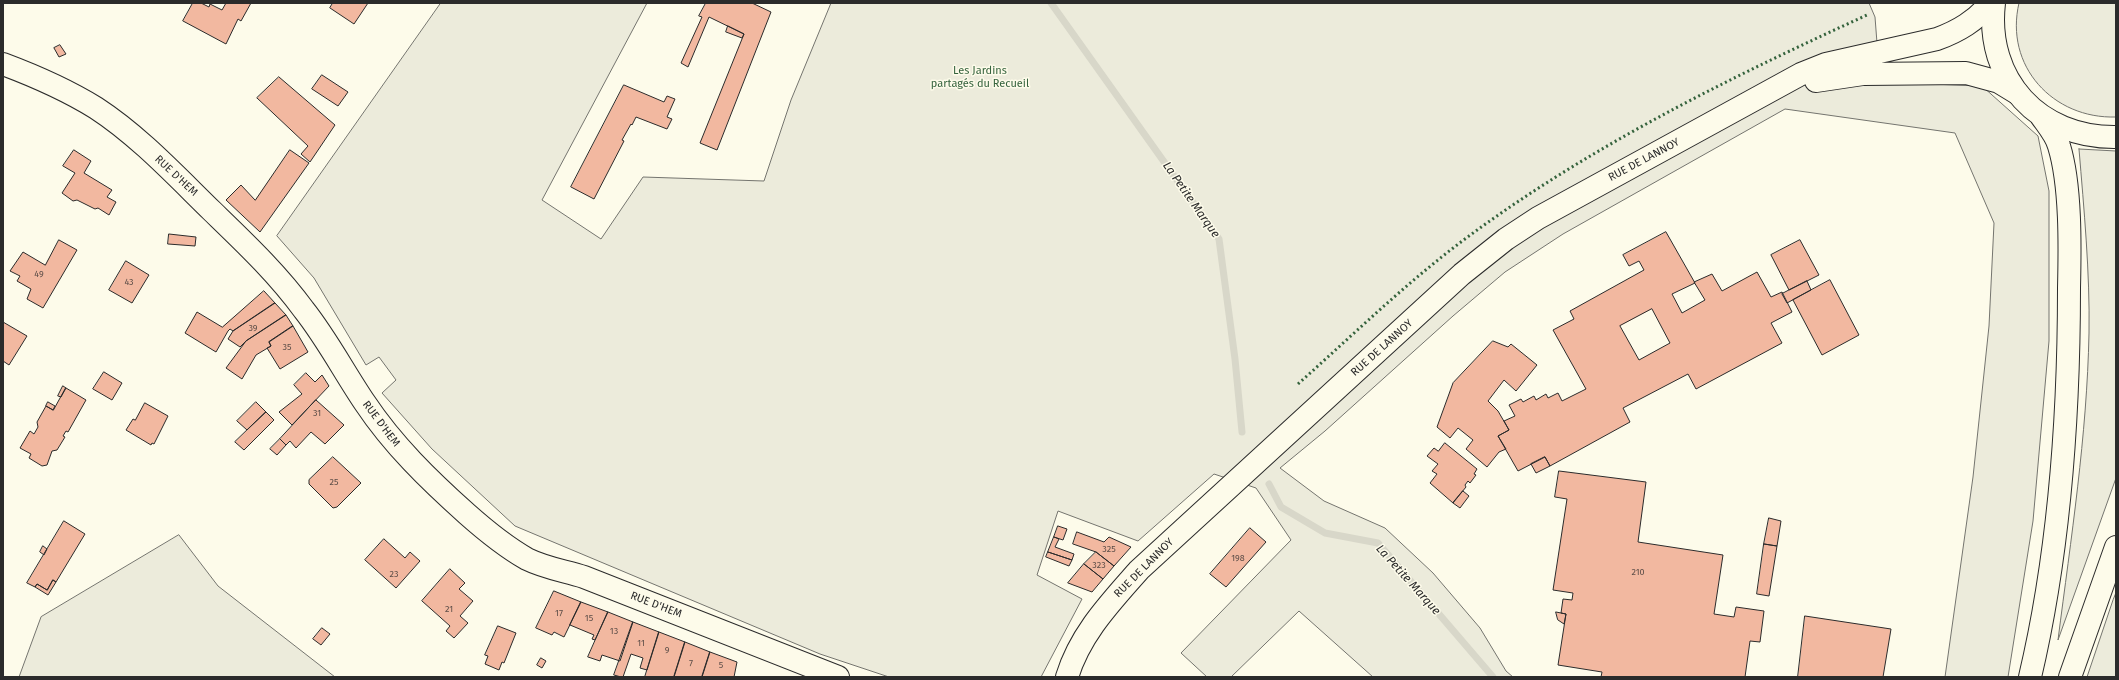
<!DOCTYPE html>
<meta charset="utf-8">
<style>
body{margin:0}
#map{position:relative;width:2119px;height:680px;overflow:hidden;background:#fdfbea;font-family:"Fira Sans",sans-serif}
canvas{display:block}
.frame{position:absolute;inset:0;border:4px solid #2b2b2b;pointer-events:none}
</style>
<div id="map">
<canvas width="2119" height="680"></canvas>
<div class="frame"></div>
</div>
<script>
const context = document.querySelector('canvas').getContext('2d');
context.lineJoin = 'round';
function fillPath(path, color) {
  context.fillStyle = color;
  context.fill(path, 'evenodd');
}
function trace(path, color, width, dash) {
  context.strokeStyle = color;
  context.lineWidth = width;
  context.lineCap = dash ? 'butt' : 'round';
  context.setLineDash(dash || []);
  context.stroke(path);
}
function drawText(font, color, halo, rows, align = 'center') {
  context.font = font + ' "Fira Sans",sans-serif';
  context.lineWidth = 3;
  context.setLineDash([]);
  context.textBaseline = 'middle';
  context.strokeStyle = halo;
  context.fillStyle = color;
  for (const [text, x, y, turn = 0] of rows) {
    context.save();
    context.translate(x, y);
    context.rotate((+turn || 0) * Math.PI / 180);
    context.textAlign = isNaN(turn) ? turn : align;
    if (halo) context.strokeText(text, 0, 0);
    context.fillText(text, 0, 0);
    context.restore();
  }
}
const green = new Path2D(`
 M 441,3 L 647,3 L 542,200 L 601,239 L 643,177 L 764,181 L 791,100 L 831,3 L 1869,3 L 1875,17 L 1880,82 L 1982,86 L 2038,136 L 2049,191 L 2049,341 L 2033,521 L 2008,677 L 1945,677 L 1973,477 L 1989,326 L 1994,223 L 1955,133 L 1785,109 L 1563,234 L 1505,272 L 1453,316 L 1325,431 L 1280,468 L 1324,501 L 1385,528 L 1433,573 L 1480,628 L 1506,671 L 1513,677 L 1373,677 L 1299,611 L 1231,677 L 1207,677 L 1181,653 L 1291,540 L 1256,488 L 1214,474 L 1138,541 L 1058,511 L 1037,575 L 1082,599 L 1041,677 L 889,677 L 820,654 L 515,526 L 432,449 L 382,393 L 396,380 L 379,357 L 366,365 L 314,278 L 277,236 Z
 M 2019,3 L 2116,3 L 2116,117 C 2053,119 2004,66 2019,3 Z
 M 2079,149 L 2116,151 L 2116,478 L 2058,640 C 2071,538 2087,436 2089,333 C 2090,272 2084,210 2079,149 Z
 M 179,535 L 218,586 L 335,677 L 19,677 L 41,617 Z
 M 2116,593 L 2116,677 L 2087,677 L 2113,600 Z`);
fillPath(green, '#ecebdb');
trace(green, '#74746e', 1);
trace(new Path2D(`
 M 1051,3 L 1219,239 L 1235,359 L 1242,432
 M 1269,484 L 1281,507 L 1325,533 L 1378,543 L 1493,677`), '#d8d7c9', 7);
const building = new Path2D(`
 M 193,3 L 201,3 L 209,7 L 210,4 L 222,10 L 226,3 L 251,3 L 241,21 L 238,19 L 226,44 L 183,21 Z
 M 333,3 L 368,3 L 354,24 L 330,8 Z
 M 706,3 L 752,3 L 771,12 L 717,150 L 700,143 L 744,34 L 709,17 L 688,67 L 681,63 L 702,17 L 699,16 Z
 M 728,26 L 744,34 L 742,38 L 726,32 Z
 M 60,45 L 66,54 L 59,57 L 54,48 Z
 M 322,75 L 348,92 L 338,106 L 312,89 Z
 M 279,77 L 335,125 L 310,162 L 301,154 L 308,146 L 257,98 Z
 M 624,85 L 664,102 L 667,96 L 675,99 L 667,117 L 672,119 L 667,129 L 636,117 L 632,125 L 631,124 L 622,140 L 624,141 L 594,199 L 571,187 Z
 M 74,150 L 91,161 L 84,173 L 112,190 L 107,197 L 116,202 L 109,215 L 98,208 L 95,209 L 77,200 L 73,201 L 62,193 L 75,173 L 63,166 Z
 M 290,150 L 309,163 L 260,232 L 226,200 L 241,185 L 255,200 Z
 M 1666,232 L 1695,283 L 1672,294 L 1682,313 L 1705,300 L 1694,282 L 1712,274 L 1722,291 L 1757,272 L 1771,297 L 1782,292 L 1792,312 L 1771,323 L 1782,343 L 1696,389 L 1688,374 L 1623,408 L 1630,422 L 1550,466 L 1545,457 L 1518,471 L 1498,436 L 1509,430 L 1504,421 L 1515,416 L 1509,405 L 1521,399 L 1523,402 L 1534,396 L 1536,400 L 1546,394 L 1548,398 L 1558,393 L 1562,401 L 1586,389 L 1553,330 L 1574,319 L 1570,311 L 1644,270 L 1639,261 L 1629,266 L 1623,255 ZM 1652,309 L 1670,343 L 1639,360 L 1620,326 Z
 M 169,234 L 196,237 L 195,246 L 168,244 Z
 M 59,240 L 77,250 L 43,308 L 27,299 L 31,289 L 17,281 L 20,276 L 10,271 L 23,252 L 45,265 Z
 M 1800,240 L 1819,275 L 1789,290 L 1771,255 Z
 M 126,261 L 149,275 L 132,303 L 109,290 Z
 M 1830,280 L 1859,335 L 1822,355 L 1793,300 Z
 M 1807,281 L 1811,290 L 1787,303 L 1782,294 Z
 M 264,291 L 275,303 L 233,331 L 230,329 L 228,331 L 216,352 L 185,333 L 197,312 L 222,327 Z
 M 275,303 L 286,315 L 246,341 L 240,347 L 228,339 L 233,331 Z
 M 286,315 L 293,326 L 269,342 L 271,346 L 256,355 L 242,379 L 226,368 L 246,341 Z
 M 3,322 L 27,336 L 9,365 L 3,361 Z
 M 293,326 L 308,352 L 280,369 L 267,348 L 271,346 L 269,342 Z
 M 1493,341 L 1508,347 L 1511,344 L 1537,365 L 1516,391 L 1504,380 L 1488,401 L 1498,411 L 1509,430 L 1498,436 L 1506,449 L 1499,452 L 1487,467 L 1466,449 L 1473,440 L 1458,428 L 1450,438 L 1437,427 L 1453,383 Z
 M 104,372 L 122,383 L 112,400 L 93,389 Z
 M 306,373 L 315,382 L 322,375 L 329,386 L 292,425 L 279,412 L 302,394 L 294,385 Z
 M 63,386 L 66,388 L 61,397 L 58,396 Z
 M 66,388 L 86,400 L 68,432 L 66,431 L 63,436 L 65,437 L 57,450 L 52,451 L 47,465 L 42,466 L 29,458 L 31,454 L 20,448 L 30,431 L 34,434 L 38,427 L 37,422 L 46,406 L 53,410 Z
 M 316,400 L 344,425 L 325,444 L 311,432 L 296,448 L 290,441 L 286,445 L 280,439 Z
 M 48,402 L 55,406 L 53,410 L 46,406 Z
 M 256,402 L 266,412 L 247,430 L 237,421 Z
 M 145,403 L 168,416 L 154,444 L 152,443 L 151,445 L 126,430 L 133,419 L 135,420 Z
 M 266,412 L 274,420 L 244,450 L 235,442 Z
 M 280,439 L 286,445 L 277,455 L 270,449 Z
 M 1445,443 L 1477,469 L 1474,474 L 1476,475 L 1470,483 L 1468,481 L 1465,485 L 1466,487 L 1453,503 L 1430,483 L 1437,474 L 1432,471 L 1438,464 L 1427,456 L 1434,448 L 1438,451 Z
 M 333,457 L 361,483 L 337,507 L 333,508 L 309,484 L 309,480 Z
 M 1545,457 L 1550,466 L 1536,473 L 1531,464 Z
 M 1559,471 L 1646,482 L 1638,542 L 1723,555 L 1714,614 L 1734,617 L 1736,607 L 1764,611 L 1760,642 L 1750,641 L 1745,677 L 1601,677 L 1602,672 L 1558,665 L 1566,614 L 1561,613 L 1563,599 L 1572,600 L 1573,593 L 1553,590 L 1567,499 L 1555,497 Z
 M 1463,491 L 1469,496 L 1460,508 L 1453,503 Z
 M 1769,518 L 1781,521 L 1777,546 L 1764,544 Z
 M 64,521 L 85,534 L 56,582 L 53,580 L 47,590 L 37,584 L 35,587 L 27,583 Z
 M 1058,526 L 1067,529 L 1063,540 L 1054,537 Z
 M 1250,528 L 1266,542 L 1226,587 L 1210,574 Z
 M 1077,532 L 1104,542 L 1109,537 L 1131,547 L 1114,566 L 1096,552 L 1073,544 Z
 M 1054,537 L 1059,539 L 1055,547 L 1074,554 L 1072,560 L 1048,552 Z
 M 384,539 L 405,558 L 410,552 L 420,561 L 396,588 L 365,560 Z
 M 1764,544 L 1777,546 L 1769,596 L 1757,594 Z
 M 43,546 L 47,549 L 44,555 L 40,552 Z
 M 1048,552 L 1072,560 L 1069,566 L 1046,557 Z
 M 1096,552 L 1114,566 L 1103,579 L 1084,564 Z
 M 1084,564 L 1103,579 L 1092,592 L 1068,583 Z
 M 450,569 L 465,583 L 459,589 L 473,601 L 460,616 L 468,623 L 454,638 L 446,631 L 450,626 L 422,601 Z
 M 53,580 L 56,582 L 48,595 L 35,587 L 37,584 L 47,590 Z
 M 554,591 L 581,602 L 564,637 L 554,632 L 552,635 L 536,628 Z
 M 581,602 L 608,612 L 595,640 L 592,639 L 594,635 L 570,625 Z
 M 608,612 L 633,622 L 620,661 L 602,655 L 600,661 L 588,657 Z
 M 1556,612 L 1566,614 L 1564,624 L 1558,620 Z
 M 1805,616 L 1891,629 L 1883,677 L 1798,677 Z
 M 633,622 L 659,632 L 647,670 L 640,668 L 643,658 L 631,654 L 623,677 L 621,677 L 614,675 Z
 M 498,626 L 516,633 L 504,663 L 502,662 L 499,670 L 485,664 L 488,656 L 485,655 Z
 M 322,628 L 330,634 L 321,645 L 313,639 Z
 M 659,632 L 685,642 L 674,677 L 645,677 Z
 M 685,642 L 710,652 L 702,677 L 674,677 Z
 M 710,652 L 737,662 L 734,677 L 702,677 Z
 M 541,658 L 546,661 L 542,668 L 537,665 Z`);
fillPath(building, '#f2b8a0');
trace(building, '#2b2b2b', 1);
const tertiary = new Path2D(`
 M 3,64 C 35,76 67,90 96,108 C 139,136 176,176 212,211 C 244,242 277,273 304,310 C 327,339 344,372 365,403 C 393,445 429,480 467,514 C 485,530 506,547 527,559 C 545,568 565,571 584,577 L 838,677`);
const secondary = new Path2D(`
 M 1816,81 L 1863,74 L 1966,73 L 1999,82 L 2017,93
 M 1067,677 C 1080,634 1110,603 1139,570 L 1462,274 L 1506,239 L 1538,218 L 1801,74 L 1826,64 L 1937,39 C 1959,31 1975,21 1991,3`);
const trunk = new Path2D(`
 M 1994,3 C 1985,80 2039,138 2116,137
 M 2030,677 C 2060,550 2069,418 2069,288 C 2070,247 2071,185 2059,146 C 2056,135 2048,126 2041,116
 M 2070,677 L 2116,547`);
trace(tertiary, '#2b2b2b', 24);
trace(secondary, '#2b2b2b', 24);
trace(trunk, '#2b2b2b', 24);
trace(tertiary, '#fdfbea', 22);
trace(secondary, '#fdfbea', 22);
trace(trunk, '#fdfbea', 22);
trace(new Path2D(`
 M 1298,384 C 1354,334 1408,281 1469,236 C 1591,146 1729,78 1867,15`), '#34623c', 3, [2, 3]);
drawText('9px', '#5d4e48', null, [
 ["49",39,274],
 ["43",129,282],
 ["39",253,328],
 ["35",287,347],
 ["31",317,413],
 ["25",334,482],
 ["325",1109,549],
 ["198",1238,558],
 ["323",1099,565],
 ["210",1638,572],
 ["23",394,574],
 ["21",449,609],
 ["17",559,613],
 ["15",589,618],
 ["13",614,631],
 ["11",641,643],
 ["9",667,650],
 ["7",691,663],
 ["5",721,665]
]);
drawText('11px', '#34623c', '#fdfbea', [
 ["Les Jardins",980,71],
 ["partagés du Recueil",980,84]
]);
drawText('11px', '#2b2b2b', '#fdfbea', [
 ["RUE DE LANNOY",1644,160,-28],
 ["RUE D'HEM",176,176,43],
 ["RUE DE LANNOY",1382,348,-42],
 ["RUE D'HEM",381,424,53],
 ["RUE DE LANNOY",1144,568,-45],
 ["RUE D'HEM",656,605,21]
]);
drawText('italic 12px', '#2b2b2b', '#fdfbea', [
 ["La Petite Marque",1191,200,55],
 ["La Petite Marque",1408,580,48]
]);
</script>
